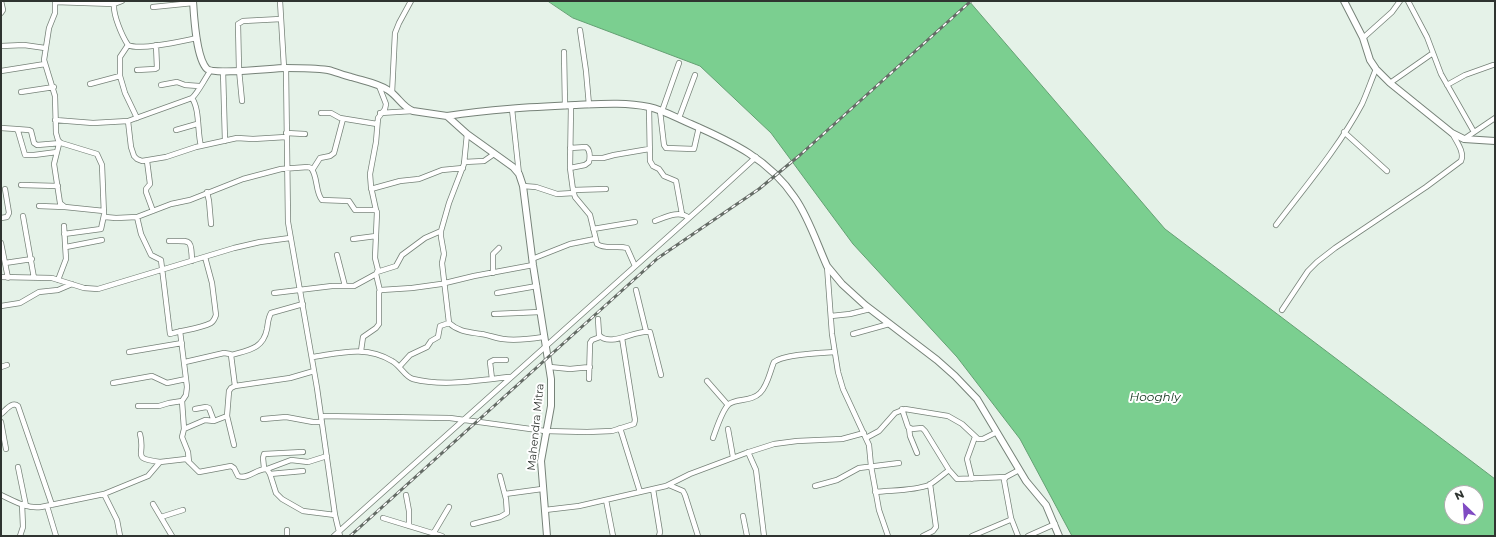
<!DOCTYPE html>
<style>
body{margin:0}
#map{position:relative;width:1496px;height:537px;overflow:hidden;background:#e5f2e8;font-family:Montserrat,sans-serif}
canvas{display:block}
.frame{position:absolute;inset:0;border:2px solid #2f3430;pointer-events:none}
.north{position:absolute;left:1444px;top:485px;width:40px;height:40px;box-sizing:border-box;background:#fff;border:1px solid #acaeac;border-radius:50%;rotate:335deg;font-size:11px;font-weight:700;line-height:16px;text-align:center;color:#2f3430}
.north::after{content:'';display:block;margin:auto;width:14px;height:18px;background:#804bc3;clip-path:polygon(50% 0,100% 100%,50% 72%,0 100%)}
</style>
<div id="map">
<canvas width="1496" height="537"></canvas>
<div class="frame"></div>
<div class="north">N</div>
</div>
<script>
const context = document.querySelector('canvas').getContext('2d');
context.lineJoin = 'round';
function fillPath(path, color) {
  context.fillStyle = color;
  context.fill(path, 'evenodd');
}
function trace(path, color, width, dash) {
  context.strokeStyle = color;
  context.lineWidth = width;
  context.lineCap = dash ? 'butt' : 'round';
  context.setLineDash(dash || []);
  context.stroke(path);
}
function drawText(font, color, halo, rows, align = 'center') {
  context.font = font + ' Montserrat,sans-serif';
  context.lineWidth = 4;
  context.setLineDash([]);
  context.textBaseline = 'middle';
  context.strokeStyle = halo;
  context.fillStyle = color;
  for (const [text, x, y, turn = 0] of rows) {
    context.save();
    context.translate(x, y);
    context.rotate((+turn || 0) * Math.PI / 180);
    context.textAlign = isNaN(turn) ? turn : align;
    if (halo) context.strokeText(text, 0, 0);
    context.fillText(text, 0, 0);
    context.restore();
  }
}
const water = new Path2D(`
 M 548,1 L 969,1 L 1165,229 L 1495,479 L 1495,536 L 1072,536 L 1020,439 L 957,357 L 853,244 L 771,133 L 700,66 L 573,18 ZM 1452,493 L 1476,493 L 1476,517 L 1452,517 Z`);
fillPath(water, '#7bcf90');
trace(water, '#64a073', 1);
const street = new Path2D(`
 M 55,1 L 55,13 L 49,28 L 44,60 L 55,96 L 56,133 L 58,140 L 61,143 L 97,154 L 102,165 L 104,215 L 105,217 L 116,218 L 137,217 L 171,204 L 190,200 L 243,179 L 281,169 L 308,167 L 311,168 C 318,176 315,192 322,200 L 349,201 L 355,210 L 376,210 L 377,212 L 375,258 L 378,270 L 376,274 L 354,286 L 332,286 L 274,293
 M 122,1 L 114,4 C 113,15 122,36 128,45 C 140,51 182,41 197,38
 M 280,1 L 284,68
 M 1408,1 L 1427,37 L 1441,74 L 1474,132
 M 55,2 L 114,4
 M 153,7 L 193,3
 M 1,13 L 3,10 L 1,1
 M 580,30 L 586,71 L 589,105
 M 1363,38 L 1392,12 L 1400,1
 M 128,45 L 120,57 L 120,76 L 125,93 L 137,118
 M 1,46 L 24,45 L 45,48
 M 564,52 L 565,106
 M 286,68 L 288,222 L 317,388 L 335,515 L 340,536
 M 137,70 L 155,69 L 157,68 L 156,45
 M 1,71 L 45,64
 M 223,71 L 225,141
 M 1390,83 L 1433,53
 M 90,84 L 120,76
 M 161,85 L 177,82 L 185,85 L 199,86
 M 1447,85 L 1465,75 L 1493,65
 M 21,92 L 54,87
 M 392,93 L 395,33 L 399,23 L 411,1
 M 192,98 C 200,110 197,131 201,146
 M 242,101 L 239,70 L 238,24 L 243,21 L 281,19
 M 571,105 L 570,168 L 573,190 L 575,197 L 590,215 L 597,244 C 606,250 617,245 627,248 L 635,266
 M 649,107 L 650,161 L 653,166 L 659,169 L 664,176 L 676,181 L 682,214
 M 512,109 L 519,174
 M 660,111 L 664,145 L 666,148 L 694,149 L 699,127
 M 662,111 L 679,63
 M 321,113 L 331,113 L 340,118 L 377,124
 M 380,113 L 413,111
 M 679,118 L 695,75
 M 55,120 L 93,123 L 128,121 L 192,98 C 198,93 205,78 211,70
 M 128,121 L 131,147 L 134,156 L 137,159 L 142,161 L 166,157 L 196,147 L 237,138 L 253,139 L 286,137
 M 1,128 L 16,129 L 18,131 L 25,155 L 34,155 L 57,152
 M 16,129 L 29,130 L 31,131 L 34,143 L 37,145 L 61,143
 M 176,130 L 197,124
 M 1344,132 L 1387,171
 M 286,133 L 305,134
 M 467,134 L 464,164 L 449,203 L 441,231 L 441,237 L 444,254 L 442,263 L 449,323 C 459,332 469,332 481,334 C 489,335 495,338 503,339 C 516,341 530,339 543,337
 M 1464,139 L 1495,118
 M 59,144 L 54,164 L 60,203 L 65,207 L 104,211
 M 570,148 L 586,147 C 590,150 590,157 589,162 L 585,165 L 570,168
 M 590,158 L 603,158 L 614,155 L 649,149
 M 147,161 L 150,184 L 146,189 L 146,192 L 153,211
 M 464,162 L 484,161 L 494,154
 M 313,169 L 320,158 L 330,156 L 334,153 L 343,119
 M 21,185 L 58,186
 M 523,186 L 536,187 L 557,194 L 574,193
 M 371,189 L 400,181 L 419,179 L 442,170 L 463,168
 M 573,190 L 606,189
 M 207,192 L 209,201 L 211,224
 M 39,206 L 65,207
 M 376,210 L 371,187 L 370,174 L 376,142 L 378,118 L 385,109 L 386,104 L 379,86
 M 23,216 L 34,278
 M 137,217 L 141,234 L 151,255 L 161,260 L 170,334 C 183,330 199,329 211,323 C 214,321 215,318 216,315 L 212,283 L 205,257
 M 1,218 L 7,217 L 9,213 L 5,189
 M 655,221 C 666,217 679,210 689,218
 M 1276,225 C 1305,187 1339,147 1362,104 C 1367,93 1371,81 1376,69
 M 593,229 L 635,222
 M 64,234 L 101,229 L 104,215
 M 353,239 L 376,236
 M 169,241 C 191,241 191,238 192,261
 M 1,243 L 8,278
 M 66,247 L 102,240
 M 337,255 L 345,286
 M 532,259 L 570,244 L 595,239
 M 5,263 L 32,259
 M 827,266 L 832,334 L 838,372 L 843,389 L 869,445 L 871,466 L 879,510 L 888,536
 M 377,272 L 396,266 L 402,255 L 425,238 L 441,231
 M 493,273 L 493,254 L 499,248
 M 376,274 L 380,291
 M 1,277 L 52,278 L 84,288 L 98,289 L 234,248 L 260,242 L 290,238
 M 58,280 L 66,259 L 64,226
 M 636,290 L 646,331
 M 497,293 L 537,286
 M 1,306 L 20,303 L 39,292 L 58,290 L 72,284
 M 1282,310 L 1308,271 L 1317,262 L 1335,248 L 1426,187 L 1461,161 C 1465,152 1456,141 1452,133
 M 494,314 L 540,312
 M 831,316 L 850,314 L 870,309
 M 598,319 L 599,335 C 610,348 636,329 650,332 L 661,375
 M 180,331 L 187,387 L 186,395 L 182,401 L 184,429 L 182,437 L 188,452 L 189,462
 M 853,334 L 889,324
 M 361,351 L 363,337 L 376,328 L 379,324 L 379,292 L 381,290 L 412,288 L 441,284 L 474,276 L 533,265
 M 129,352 L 182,343
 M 231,355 C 249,350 263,349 267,329 C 268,323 268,318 271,313 L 303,304
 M 312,357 C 340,353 366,345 392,361 C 400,365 405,377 413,379 C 445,387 478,380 510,377
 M 185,362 L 224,353 L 230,354 L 231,355 L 235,386
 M 400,366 L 410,355 L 427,347 L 431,341 L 438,337 L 440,326 L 449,323
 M 1,367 L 7,365
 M 550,367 L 570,369 L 590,367
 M 492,379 L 490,362 L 494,360 L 506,360
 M 589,379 L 590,343 L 592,340 L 600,337
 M 707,381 L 728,405
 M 113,383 L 152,376 L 167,383 L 186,379
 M 138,406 L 159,406 L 169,403 L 182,401
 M 195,409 L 206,407 L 209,408 L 214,421
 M 902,409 L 908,427 L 912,429 L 922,428 L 925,431 L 949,470 L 957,479 L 1006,477
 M 1,414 C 6,410 12,401 18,406 L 52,505
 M 321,416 L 450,418 L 545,431 L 587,432 L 612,431 L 634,424 L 635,420 L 622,338
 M 263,419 L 286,417 L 313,422 L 322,422
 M 1,422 L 6,449
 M 620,428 L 640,492
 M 909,428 L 910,436 L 917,453
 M 184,429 L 205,420 L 214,421 L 227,416
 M 728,429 L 733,457
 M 140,434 C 146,456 130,458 160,462
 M 713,438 C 716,430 722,410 729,404 C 737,398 751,402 760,393 C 768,385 770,371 774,362 C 784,354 820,353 834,352
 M 866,438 L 879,431 L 895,413 L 905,409 L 948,416 L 962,424 L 978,439 L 983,439 L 997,432
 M 234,445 L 227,416 L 229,391 L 231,388 L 235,386 L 290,378 L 314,371
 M 748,452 L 756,470 L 764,536
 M 18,467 L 26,506
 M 264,468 L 263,458 L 264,454 L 303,452
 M 267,469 L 291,460 L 308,462 L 327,456
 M 270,474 L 303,471
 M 972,479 L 967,459 L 975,437
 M 669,485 L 683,491 L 685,495 L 698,536
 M 815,486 L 837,480 L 859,468 L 899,463
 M 653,489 L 660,532 L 659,536
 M 875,492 C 892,490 913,491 929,485 C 933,483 945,473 949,470
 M 104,494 L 117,520 L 120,536
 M 505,494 L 542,489
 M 1,495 C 14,501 27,509 41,507 L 104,494 L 148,476 L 160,462 L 186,459 L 199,472 L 231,466 L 234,468 L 238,476 C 248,480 257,468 267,469 L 270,474 L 276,493 L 282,499 L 303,511 L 335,515
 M 406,495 L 409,511 L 409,526
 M 606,500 L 613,536
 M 153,504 L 172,536
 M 47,506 L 56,536
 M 545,510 L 579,506 L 666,486 L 690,474 L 746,453 L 774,444 L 797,441 L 842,439 L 864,433
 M 743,516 L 747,536
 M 161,517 L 183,510
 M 383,518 L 442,536
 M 1011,518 L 1018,536
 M 473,524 L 500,517 L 507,513 L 506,499 L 500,476
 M 433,534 L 449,507
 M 20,536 L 23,527 L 22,504
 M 287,536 L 287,530
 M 334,536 L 708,201 L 756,157
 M 923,536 L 933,531 L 936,527 L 930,484
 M 972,536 L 1010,520 L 1011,518 L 1004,480 L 1006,477 L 1019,470
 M 1028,536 L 1055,524`);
const secondary = new Path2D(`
 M 193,1 C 194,16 196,58 207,69 C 214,75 273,68 285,68 C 299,68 314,68 328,70 C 336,72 343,75 351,77 C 364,81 377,83 388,90 C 398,96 402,107 413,111 L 447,116 L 467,134 L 513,167 L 519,174 L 523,186 L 533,265 L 551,379 L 551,406 L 541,461 L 547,536
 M 1344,1 L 1363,38 L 1370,60 L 1376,69 L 1390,83 L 1452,133 L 1464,139 L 1495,141
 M 447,116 C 489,109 533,107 576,105 C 600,104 625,102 649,107 C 663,110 677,118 691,124 C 732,142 769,159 795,198 C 809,218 817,244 827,266 L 842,284 L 865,305 L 937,360 L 955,376 L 977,399 L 1026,481 L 1046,505 L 1059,536`);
trace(street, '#768278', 6);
trace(secondary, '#768278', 8);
trace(street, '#fff', 4.5);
trace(secondary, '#fff', 6);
const rail = new Path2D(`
 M 350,536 L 658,258 L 759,189 L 800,155 L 971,1`);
trace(rail, '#656c66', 3);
trace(rail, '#fff', 1.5, [4.5]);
drawText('11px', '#2f3430', '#fff', [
 ["Mahendra Mitra",536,427,-84]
]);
drawText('italic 12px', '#0e3119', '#fff', [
 ["Hooghly",1155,397]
]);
</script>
